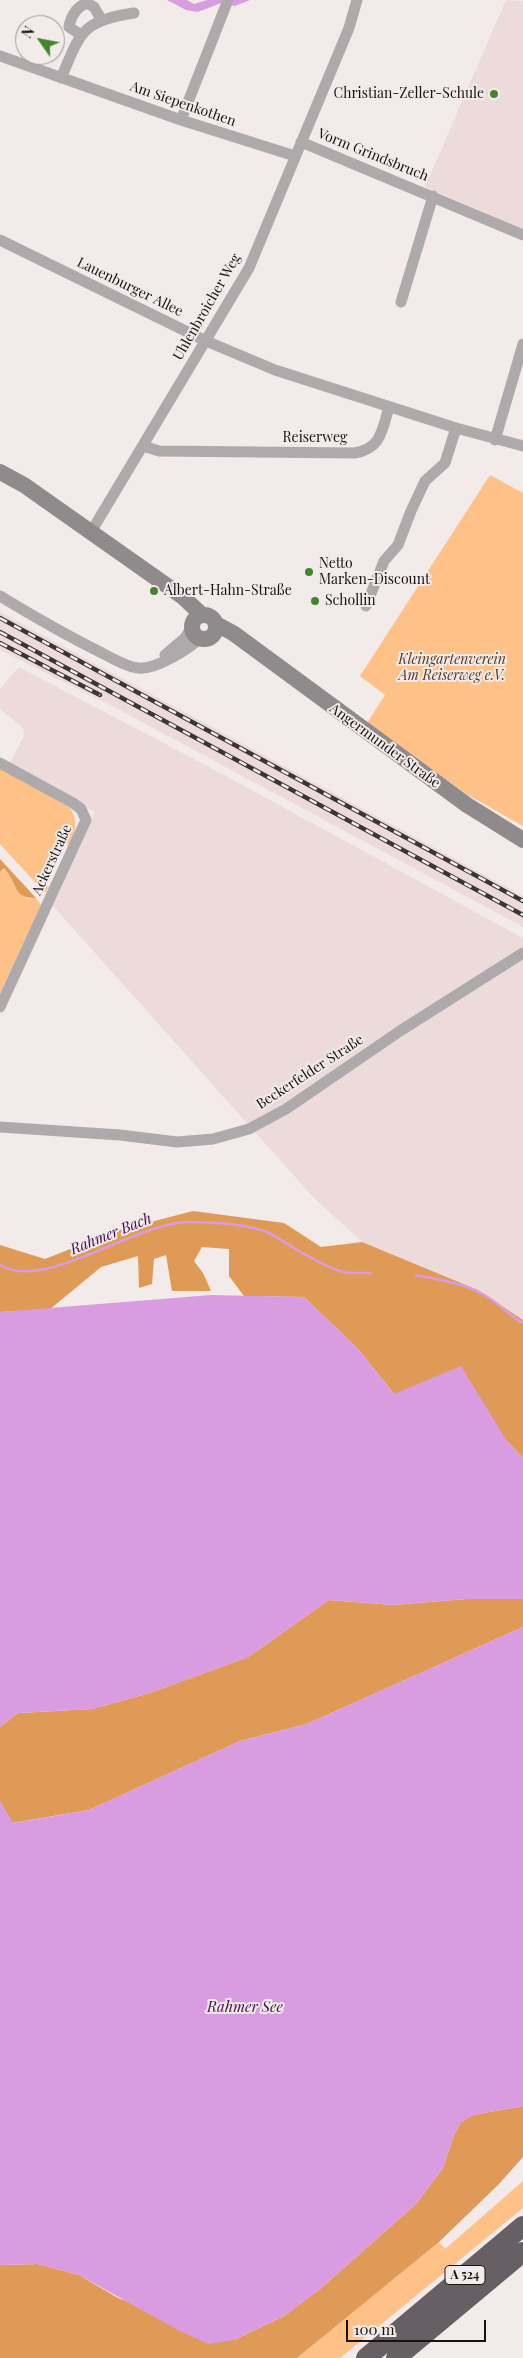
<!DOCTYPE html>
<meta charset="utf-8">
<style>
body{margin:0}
#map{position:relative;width:523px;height:2358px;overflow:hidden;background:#f3eaea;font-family:"Playfair Display",serif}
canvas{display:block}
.north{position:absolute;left:15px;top:15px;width:50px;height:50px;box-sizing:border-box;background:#f3eaea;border:1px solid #9b9494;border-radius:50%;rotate:303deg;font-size:14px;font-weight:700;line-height:20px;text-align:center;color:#161313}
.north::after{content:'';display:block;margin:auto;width:18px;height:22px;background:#40862b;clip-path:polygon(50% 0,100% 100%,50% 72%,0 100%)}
.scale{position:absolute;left:346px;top:2320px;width:140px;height:22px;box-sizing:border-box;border:2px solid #161313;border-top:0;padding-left:6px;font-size:15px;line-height:18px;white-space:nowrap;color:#161313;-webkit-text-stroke:4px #f3eaea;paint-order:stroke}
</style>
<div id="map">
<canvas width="523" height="2358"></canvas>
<div class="north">N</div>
<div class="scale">100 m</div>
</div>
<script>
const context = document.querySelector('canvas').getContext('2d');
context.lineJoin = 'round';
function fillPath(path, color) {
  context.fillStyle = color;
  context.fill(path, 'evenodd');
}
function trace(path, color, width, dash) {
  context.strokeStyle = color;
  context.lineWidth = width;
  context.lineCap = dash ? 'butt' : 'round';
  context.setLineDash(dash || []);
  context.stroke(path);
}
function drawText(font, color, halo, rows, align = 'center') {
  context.font = font + ' "Playfair Display",serif';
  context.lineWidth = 4;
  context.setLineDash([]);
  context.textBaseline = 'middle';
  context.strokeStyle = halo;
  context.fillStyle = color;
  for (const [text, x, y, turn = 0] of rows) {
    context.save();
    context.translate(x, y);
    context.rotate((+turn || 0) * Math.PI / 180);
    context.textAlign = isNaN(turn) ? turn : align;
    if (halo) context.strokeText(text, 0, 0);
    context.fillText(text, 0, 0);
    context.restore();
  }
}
fillPath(new Path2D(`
 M 506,0 L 523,1 L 523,229 L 425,187 Z
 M 0,612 L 523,896 L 523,927 L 116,708 L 0,650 Z
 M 19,667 L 211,768 L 523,938 L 523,1320 L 478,1290 L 362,1242 L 313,1197 L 53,906 L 95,812 L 9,765 L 24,736 L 23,728 L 0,709 L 0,689 Z`), '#eddbdc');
fillPath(new Path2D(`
 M 490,475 L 523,493 L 523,826 L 468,795 L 367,723 L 385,695 L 360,676 Z
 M 0,767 L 70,808 C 78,821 76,832 69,845 L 62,842 L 42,883 L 49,887 L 45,893 L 0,844 Z
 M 4,868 L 9,873 L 15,888 L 28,899 L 36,898 L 41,905 L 0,993 L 0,872 Z
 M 523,2181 L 523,2208 L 340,2358 L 297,2358 L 439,2242 L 445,2249 Z`), '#fec188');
fillPath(new Path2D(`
 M 0,859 L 36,898 C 12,899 17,881 4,868 L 0,872 Z
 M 193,1211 L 284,1223 L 321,1247 L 362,1242 L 478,1290 L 523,1320 L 523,1458 L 507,1441 L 394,1394 L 359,1350 L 304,1297 L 244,1296 L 229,1276 L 229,1249 L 202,1247 L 194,1261 L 203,1273 L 211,1291 L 172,1291 L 166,1255 L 154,1259 L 152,1284 L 139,1288 L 138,1256 L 101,1267 L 49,1310 L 0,1312 L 0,1245 L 45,1259 L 116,1231 Z
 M 466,1599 L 523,1599 L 523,1627 L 307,1724 L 240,1741 L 89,1810 L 12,1823 L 0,1801 L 0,1727 L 18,1713 L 92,1709 L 150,1693 L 248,1657 L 329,1600 L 393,1605 Z
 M 523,2106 L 523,2157 L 499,2184 L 439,2242 L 297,2358 L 0,2358 L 0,2265 L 38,2264 L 79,2275 L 118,2298 L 234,2340 L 284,2316 L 320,2289 L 416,2204 L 443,2168 L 454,2135 L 461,2122 L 473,2115 Z`), '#df9a57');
fillPath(new Path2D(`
 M 167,0 L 187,0 L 194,4 L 207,0 L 250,0 L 235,6 L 221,3 L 198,12 L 186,10 Z
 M 211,1295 L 304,1297 L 359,1350 L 394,1394 L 461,1366 L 507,1441 L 523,1458 L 523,1599 L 466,1599 L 393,1605 L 329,1600 L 248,1657 L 150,1693 L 92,1709 L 18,1713 L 0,1727 L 0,1312 Z
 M 523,1627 L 523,2106 L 473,2115 L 461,2122 L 454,2135 L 443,2168 L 416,2204 L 320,2289 L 284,2316 L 234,2340 L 208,2344 L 176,2329 L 79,2275 L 38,2264 L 0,2265 L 0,1801 L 13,1823 L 89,1810 L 240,1741 L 307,1724 Z`), '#da9ce1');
trace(new Path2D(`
 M 0,1265 C 46,1292 133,1223 188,1222 C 210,1222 243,1224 264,1231 C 275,1235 284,1242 294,1248 C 307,1256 320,1263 334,1269 L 347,1273 L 371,1273
 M 416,1275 C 439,1280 464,1283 484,1295 C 498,1302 508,1315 523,1323`), '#da9ce1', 2.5);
trace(new Path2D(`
 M 81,35 L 69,27 C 71,16 76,7 87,3 L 94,7 L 101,19
 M 0,56 L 181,120 L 295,156
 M 61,78 C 81,32 81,21 134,13
 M 181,120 L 228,0
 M 301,142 L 523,235
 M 0,240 L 206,341 L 275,370 L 456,428 L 523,446
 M 401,302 L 433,196
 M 495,440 L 523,344
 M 143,446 L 159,451 L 354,453 C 381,449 382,431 389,407
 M 91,532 L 249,268 L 349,28 L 357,0
 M 0,596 C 33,616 66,635 100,652 C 112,658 126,667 139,668 C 155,670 189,649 200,638
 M 366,606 L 384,561 L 398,545 L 411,511 L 425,481 L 445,463 L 456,428
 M 165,655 L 185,638 L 192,627
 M 0,763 L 73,803 L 81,809 L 86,820 L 0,1007
 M 0,1127 L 120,1135 L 177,1142 L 213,1139 L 249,1129 L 286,1109 L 400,1031 L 523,953`), '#aeaaac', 11);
trace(new Path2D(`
 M 0,472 L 24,485 L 183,597 L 202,615
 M192 627a12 12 0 1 1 24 0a12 12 0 1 1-24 0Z
 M 216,624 L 233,633 L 467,805 L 523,840`), '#8f8a8c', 16);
trace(new Path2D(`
 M 366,2358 L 523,2226
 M 396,2358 L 523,2252`), '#665f63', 20);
const rail = new Path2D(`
 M 0,618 L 523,901
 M 0,632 L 523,915
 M 0,643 L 100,695`);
trace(rail, '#3a3636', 4.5);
trace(rail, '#f3eaea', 2.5, [8]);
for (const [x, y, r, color] of [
 [494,94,5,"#40862b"],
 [309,572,5,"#40862b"],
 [154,591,5,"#40862b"],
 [315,601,5,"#40862b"]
]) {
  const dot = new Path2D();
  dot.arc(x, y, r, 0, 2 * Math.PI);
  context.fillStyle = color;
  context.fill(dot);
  trace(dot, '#f3eaea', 2);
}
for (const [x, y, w] of [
 [465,2275,40]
]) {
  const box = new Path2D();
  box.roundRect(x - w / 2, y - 9.5, w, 19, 4);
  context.fillStyle = '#f3eaea';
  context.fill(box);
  trace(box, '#161313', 1);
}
drawText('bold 12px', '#161313', null, [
 ["A 524",465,2275]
]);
drawText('14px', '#161313', '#f3eaea', [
 ["Christian-Zeller-Schule",484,94,"right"],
 ["Netto",319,564],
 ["Marken-Discount",319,580],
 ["Albert-Hahn-Straße",164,591],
 ["Schollin",325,601]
], 'left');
drawText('14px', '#161313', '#f3eaea', [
 ["Am Siepenkothen",183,104,19],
 ["Vorm Grindsbruch",373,155,22],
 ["Lauenburger Allee",130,287,26],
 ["Uhlenbroicher Weg",207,307,-60],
 ["Reiserweg",315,438],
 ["Angermunder Straße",385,746,36],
 ["Ackerstraße",52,860,-65],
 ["Beckerfelder Straße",310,1072,-33]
]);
drawText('italic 14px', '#55381c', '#f3eaea', [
 ["Kleingartenverein",452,660],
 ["Am Reiserweg e.V.",452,676]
]);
drawText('italic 15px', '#440b4b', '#f3eaea', [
 ["Rahmer Bach",111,1234,-22],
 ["Rahmer See",245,2007]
]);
</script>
